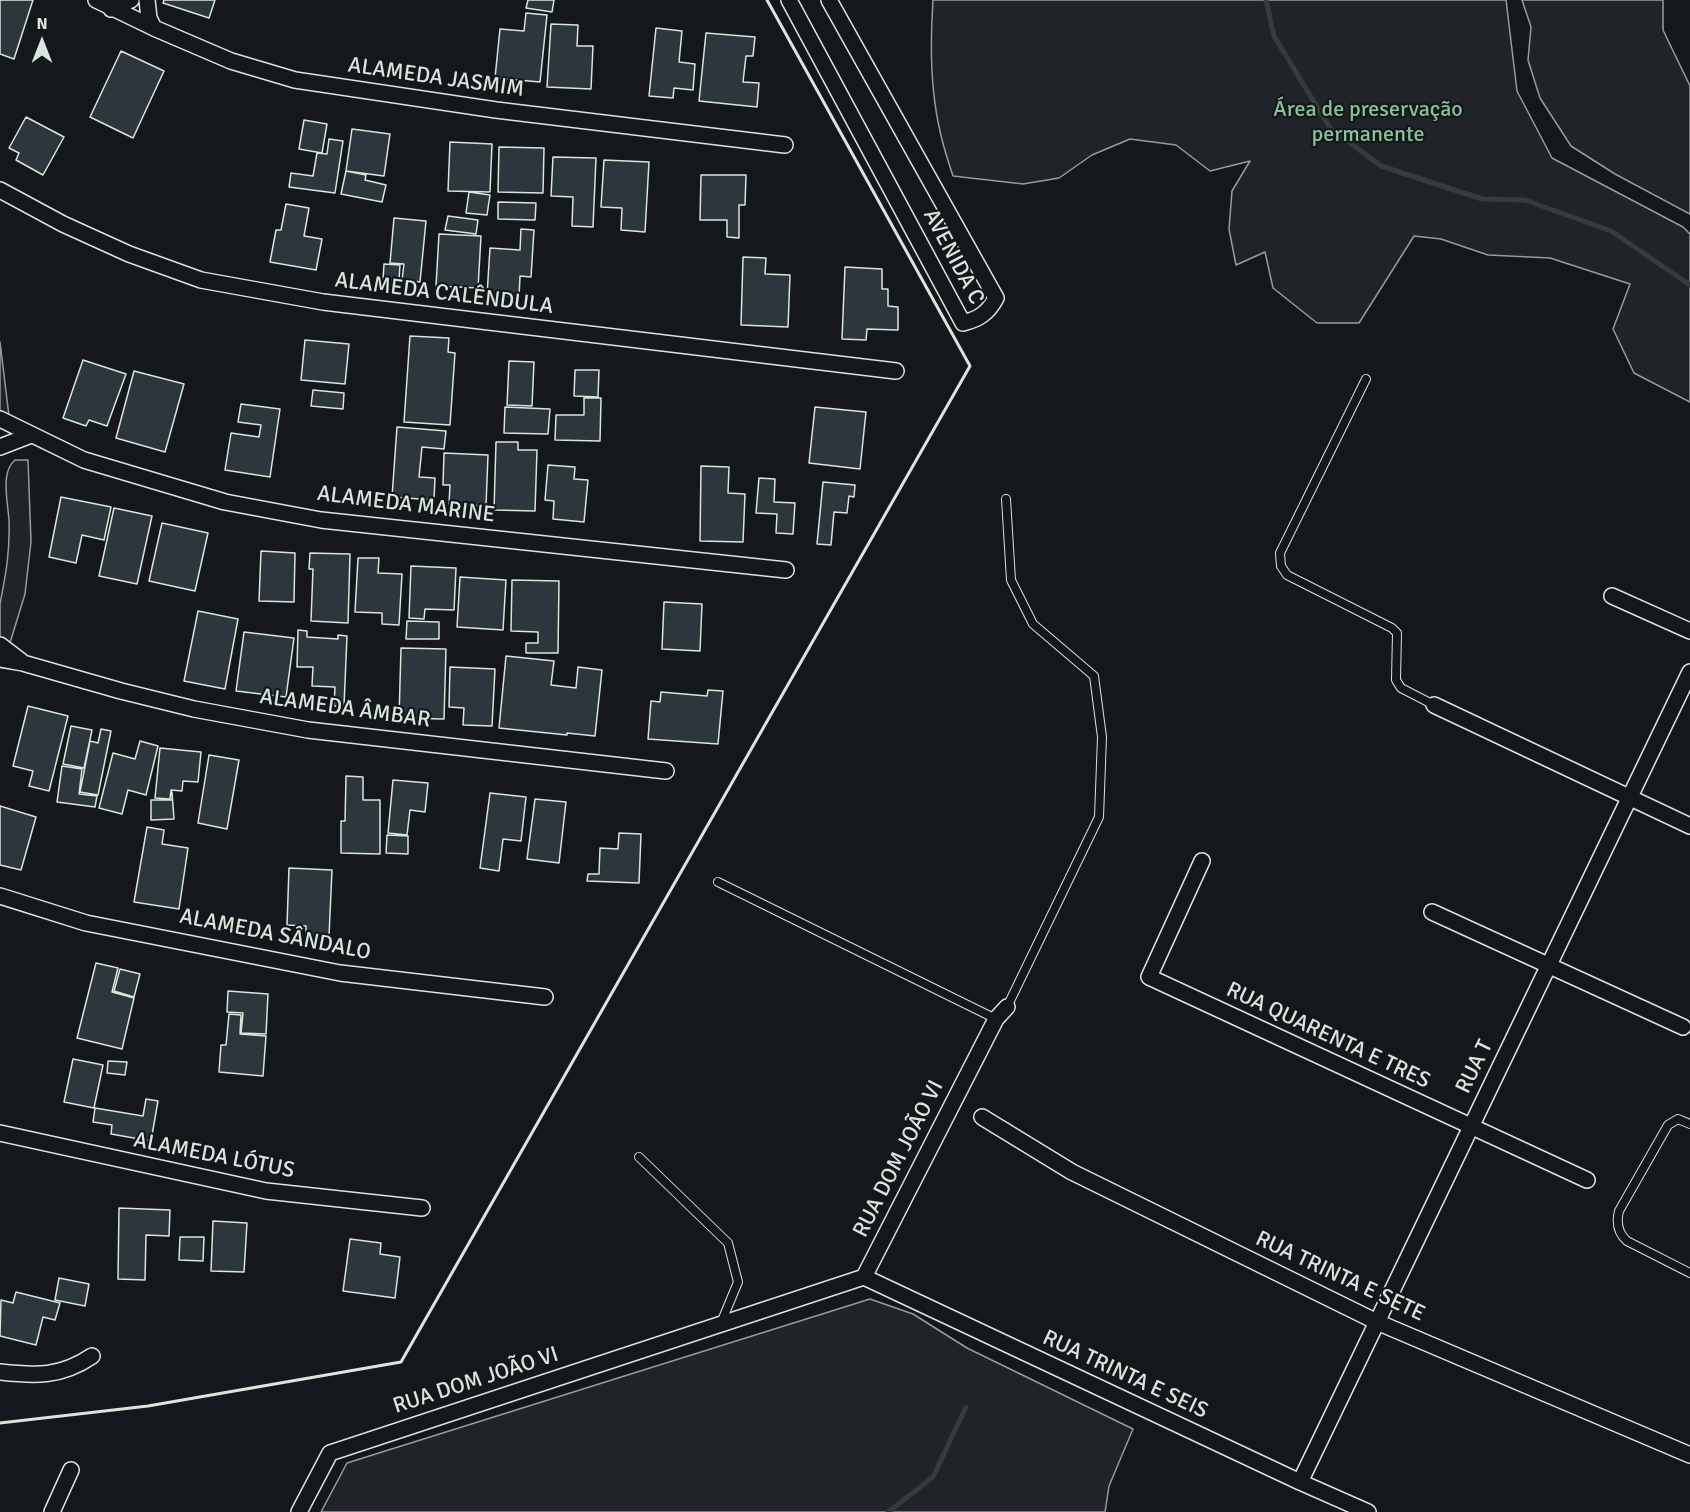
<!DOCTYPE html>
<meta charset="utf-8">
<style>
body{margin:0}
#map{position:relative;width:1690px;height:1512px;overflow:hidden;background:#14181c;font-family:Signika,sans-serif}
canvas{display:block}
.north{position:absolute;left:12px;top:12px;width:60px;height:60px;-webkit-text-stroke:4px #14181c;paint-order:stroke;rotate:0deg;font-size:16px;font-weight:700;line-height:24px;text-align:center;color:#d8e6dc}
.north::after{content:'';display:block;margin:auto;width:21px;height:27px;background:#d8e6dc;clip-path:polygon(50% 0,100% 100%,50% 72%,0 100%)}
</style>
<div id="map">
<canvas width="1690" height="1512"></canvas>
<div class="north">N</div>
</div>
<script>
const context = document.querySelector('canvas').getContext('2d');
context.lineJoin = 'round';
function fillPath(path, color) {
  context.fillStyle = color;
  context.fill(path, 'evenodd');
}
function trace(path, color, width, dash) {
  context.strokeStyle = color;
  context.lineWidth = width;
  context.lineCap = dash ? 'butt' : 'round';
  context.setLineDash(dash || []);
  context.stroke(path);
}
function drawText(font, color, halo, rows, align = 'center') {
  context.font = font + ' Signika,sans-serif';
  context.lineWidth = 4.5;
  context.setLineDash([]);
  context.textBaseline = 'middle';
  context.strokeStyle = halo;
  context.fillStyle = color;
  for (const [text, x, y, turn = 0] of rows) {
    context.save();
    context.translate(x, y);
    context.rotate((+turn || 0) * Math.PI / 180);
    context.textAlign = isNaN(turn) ? turn : align;
    if (halo) context.strokeText(text, 0, 0);
    context.fillText(text, 0, 0);
    context.restore();
  }
}
const green = new Path2D(`
 M 933,0 L 1506,0 L 1517,91 L 1552,158 L 1683,227 L 1690,234 L 1690,402 L 1634,373 L 1613,329 L 1630,284 L 1550,258 L 1488,255 L 1441,239 L 1414,236 L 1359,323 L 1317,323 L 1273,288 L 1265,252 L 1236,265 L 1229,229 L 1232,191 L 1250,161 L 1210,171 L 1176,145 L 1130,139 L 1092,155 L 1059,178 L 1023,184 L 953,176 C 948,161 943,146 940,131 C 930,88 930,43 933,0 Z
 M 1522,0 L 1663,0 L 1663,30 L 1690,86 L 1690,214 L 1615,174 L 1571,146 L 1540,98 L 1528,60 L 1531,27 Z
 M 0,342 L 9,416 L 0,411 Z
 M 15,460 L 28,460 L 31,542 L 25,594 L 9,646 L 0,641 C 0,629 0,615 0,604 C 6,573 10,552 9,521 C 8,502 0,472 15,460 Z
 M 870,1299 L 913,1314 L 967,1348 L 1133,1429 L 1109,1486 L 1105,1512 L 321,1512 L 347,1463 Z`);
fillPath(green, '#202428');
trace(green, '#939e99', 1.5);
trace(new Path2D(`
 M 1266,0 L 1274,36 L 1330,128 L 1381,166 L 1482,199 L 1525,200 L 1611,231 L 1690,285
 M 888,1512 L 933,1477 L 966,1407`), '#363b3e', 5);
const building = new Path2D(`
 M 0,0 L 33,0 L 14,59 L 0,54 Z
 M 164,0 L 215,0 L 209,18 L 163,3 Z
 M 528,0 L 554,0 L 552,12 L 526,8 Z
 M 526,13 L 547,15 L 540,82 L 495,78 L 500,29 L 524,31 Z
 M 551,24 L 578,25 L 577,46 L 593,46 L 591,89 L 547,87 Z
 M 656,28 L 682,31 L 679,62 L 695,64 L 693,90 L 674,88 L 673,98 L 649,96 Z
 M 706,33 L 755,37 L 753,56 L 746,56 L 743,82 L 759,83 L 757,107 L 699,101 Z
 M 121,51 L 164,71 L 133,138 L 90,117 Z
 M 26,117 L 64,137 L 43,175 L 16,160 L 19,153 L 9,148 Z
 M 304,120 L 327,124 L 322,153 L 299,149 Z
 M 352,129 L 390,134 L 384,176 L 346,171 Z
 M 329,139 L 343,141 L 335,193 L 289,187 L 291,173 L 313,176 L 317,153 L 327,154 Z
 M 450,142 L 492,144 L 490,192 L 448,191 Z
 M 499,147 L 544,148 L 543,193 L 498,192 Z
 M 553,157 L 596,158 L 593,227 L 572,226 L 573,197 L 551,196 Z
 M 604,160 L 649,162 L 645,232 L 621,230 L 622,208 L 601,207 Z
 M 346,171 L 366,175 L 365,180 L 386,185 L 382,202 L 341,194 Z
 M 701,175 L 746,175 L 745,205 L 739,205 L 739,238 L 727,237 L 727,220 L 700,220 Z
 M 469,192 L 490,195 L 487,215 L 466,213 Z
 M 498,202 L 536,203 L 535,220 L 498,219 Z
 M 286,204 L 309,208 L 304,236 L 322,239 L 316,270 L 270,262 L 276,230 L 281,230 Z
 M 448,216 L 478,220 L 476,234 L 445,230 Z
 M 394,218 L 426,221 L 420,282 L 402,280 L 404,264 L 390,263 Z
 M 521,229 L 534,230 L 531,277 L 520,276 L 519,297 L 487,295 L 490,248 L 520,250 Z
 M 439,234 L 481,236 L 478,288 L 436,286 Z
 M 743,257 L 766,258 L 765,274 L 790,275 L 788,327 L 741,325 Z
 M 384,264 L 400,265 L 399,280 L 383,280 Z
 M 845,267 L 882,269 L 882,289 L 888,289 L 888,306 L 898,307 L 898,330 L 867,329 L 866,340 L 842,339 Z
 M 410,336 L 449,338 L 448,352 L 455,353 L 450,425 L 404,422 Z
 M 305,340 L 349,344 L 345,384 L 301,380 Z
 M 83,360 L 126,374 L 107,426 L 89,420 L 86,426 L 63,418 Z
 M 509,361 L 534,362 L 532,406 L 507,405 Z
 M 575,370 L 599,370 L 598,397 L 574,396 Z
 M 134,371 L 184,384 L 165,452 L 116,438 Z
 M 313,390 L 344,393 L 343,409 L 311,406 Z
 M 584,398 L 601,398 L 600,441 L 555,440 L 556,415 L 584,415 Z
 M 241,404 L 280,409 L 270,477 L 225,470 L 231,433 L 259,437 L 261,425 L 238,422 Z
 M 505,407 L 550,409 L 548,434 L 504,433 Z
 M 815,407 L 866,412 L 860,469 L 809,463 Z
 M 397,427 L 446,431 L 444,449 L 422,447 L 419,477 L 435,478 L 434,500 L 392,497 Z
 M 496,442 L 518,442 L 518,450 L 537,450 L 535,511 L 494,510 Z
 M 444,453 L 488,455 L 486,506 L 449,504 L 450,485 L 443,485 Z
 M 548,465 L 575,467 L 574,479 L 588,480 L 584,522 L 553,519 L 554,501 L 545,500 Z
 M 701,466 L 729,467 L 728,493 L 745,494 L 743,542 L 700,541 Z
 M 759,478 L 775,479 L 774,502 L 795,503 L 793,534 L 776,533 L 777,514 L 756,513 Z
 M 823,482 L 855,485 L 854,497 L 849,496 L 847,513 L 834,512 L 831,545 L 817,544 Z
 M 61,497 L 111,507 L 104,540 L 82,535 L 76,563 L 49,557 Z
 M 114,508 L 152,516 L 137,584 L 99,576 Z
 M 162,523 L 208,533 L 195,591 L 149,581 Z
 M 261,551 L 295,553 L 294,602 L 259,601 Z
 M 310,553 L 350,554 L 348,623 L 311,621 L 313,569 L 309,569 Z
 M 358,558 L 379,558 L 378,573 L 402,574 L 399,625 L 382,624 L 382,613 L 355,612 Z
 M 411,566 L 456,568 L 454,610 L 425,609 L 424,619 L 409,618 Z
 M 460,577 L 506,580 L 503,630 L 457,627 Z
 M 512,580 L 559,581 L 558,653 L 526,653 L 526,643 L 538,643 L 538,632 L 511,631 Z
 M 664,602 L 702,604 L 700,651 L 662,649 Z
 M 198,611 L 238,619 L 225,689 L 184,681 Z
 M 407,621 L 439,622 L 439,639 L 406,639 Z
 M 298,630 L 307,631 L 307,637 L 338,639 L 338,635 L 347,636 L 344,706 L 334,706 L 335,687 L 312,686 L 313,667 L 297,667 Z
 M 244,632 L 294,638 L 286,697 L 236,691 Z
 M 401,648 L 446,649 L 444,719 L 399,718 Z
 M 506,656 L 554,661 L 551,685 L 576,688 L 578,667 L 602,670 L 595,736 L 567,733 L 567,735 L 499,728 Z
 M 450,667 L 495,669 L 492,726 L 463,725 L 464,708 L 449,707 Z
 M 708,690 L 723,691 L 718,744 L 648,739 L 651,701 L 660,702 L 661,692 L 707,696 Z
 M 28,706 L 68,716 L 49,791 L 29,786 L 33,771 L 13,766 Z
 M 71,726 L 92,730 L 84,768 L 63,764 Z
 M 101,729 L 111,731 L 98,795 L 80,792 L 90,741 L 98,743 Z
 M 140,741 L 158,746 L 146,795 L 128,790 L 122,814 L 99,808 L 113,753 L 135,759 Z
 M 160,748 L 201,752 L 198,782 L 183,781 L 182,791 L 171,790 L 170,799 L 155,798 Z
 M 209,755 L 239,760 L 227,829 L 198,823 Z
 M 62,766 L 82,769 L 79,794 L 97,796 L 95,807 L 57,802 Z
 M 346,776 L 363,777 L 363,800 L 380,800 L 380,854 L 341,853 L 341,821 L 345,821 Z
 M 393,780 L 428,783 L 425,812 L 410,810 L 407,835 L 388,833 Z
 M 172,792 L 174,819 L 151,820 L 151,800 L 172,800 Z
 M 490,793 L 526,797 L 521,841 L 503,839 L 499,871 L 480,868 Z
 M 535,799 L 566,802 L 559,863 L 527,859 Z
 M 0,806 L 36,817 L 21,870 L 0,865 Z
 M 147,827 L 164,830 L 162,844 L 188,848 L 179,909 L 134,902 Z
 M 619,833 L 641,834 L 639,883 L 587,881 L 588,874 L 599,874 L 600,848 L 618,849 Z
 M 387,835 L 408,836 L 408,854 L 386,853 Z
 M 289,868 L 332,870 L 329,936 L 306,935 L 306,926 L 287,925 Z
 M 96,963 L 118,968 L 112,992 L 134,998 L 122,1049 L 77,1038 Z
 M 120,969 L 140,974 L 134,997 L 114,991 Z
 M 228,991 L 268,994 L 266,1034 L 241,1033 L 243,1013 L 227,1012 Z
 M 229,1014 L 241,1015 L 240,1034 L 266,1036 L 263,1076 L 219,1072 L 221,1045 L 226,1045 Z
 M 73,1059 L 103,1065 L 94,1108 L 64,1102 Z
 M 108,1061 L 127,1062 L 125,1075 L 107,1073 Z
 M 146,1099 L 158,1101 L 151,1141 L 111,1134 L 112,1125 L 93,1122 L 95,1108 L 143,1116 Z
 M 119,1208 L 170,1210 L 169,1236 L 146,1235 L 145,1280 L 118,1279 Z
 M 213,1221 L 247,1223 L 244,1272 L 211,1271 Z
 M 180,1237 L 204,1237 L 203,1261 L 179,1260 Z
 M 350,1239 L 381,1243 L 380,1254 L 400,1257 L 395,1298 L 343,1291 Z
 M 59,1278 L 89,1284 L 85,1306 L 55,1300 Z
 M 16,1292 L 60,1303 L 55,1320 L 43,1317 L 36,1345 L 0,1336 L 1,1300 L 13,1303 Z`);
fillPath(building, '#2c363c');
trace(building, '#d8e6dc', 1.5);
const service = new Path2D(`
 M 1366,379 L 1280,553 L 1281,566 L 1287,575 L 1392,628 L 1397,633 L 1396,680 L 1401,688 L 1434,705
 M 1006,499 L 1011,580 L 1033,624 L 1094,676 L 1102,737 L 1099,817 L 1007,1007
 M 718,882 L 996,1019
 M 1690,1124 L 1678,1119 L 1668,1125 L 1619,1211 C 1616,1223 1618,1233 1627,1241 L 1690,1273
 M 639,1157 L 728,1243 L 738,1282 L 721,1323`);
const minor = new Path2D(`
 M 96,0 L 154,28 L 231,61 L 295,80 L 496,110 L 785,145
 M 147,0 L 149,18 L 154,28
 M 789,0 L 963,323 C 979,319 988,313 996,298 L 829,0
 M 111,9 L 131,0
 M 0,190 L 63,224 L 129,254 L 201,280 L 323,302 L 896,371
 M 0,419 L 84,460 L 225,502 L 321,520 L 786,570
 M 0,447 L 31,435
 M 1612,596 L 1690,631
 M 0,645 L 21,661
 M 0,659 L 23,663 L 121,691 L 194,709 L 308,730 L 666,771
 M 1434,705 L 1690,826
 M 1202,861 L 1149,977 L 1587,1180
 M 0,896 L 86,923 L 340,973 L 545,997
 M 1432,912 L 1683,1027
 M 982,1117 L 1072,1172 L 1377,1322 L 1690,1455
 M 0,1133 L 266,1191 L 422,1208
 M 864,1277 L 1300,1482 L 1368,1512
 M 0,1372 C 36,1376 61,1377 92,1356
 M 1300,1482 L 1690,672
 M 52,1512 L 71,1470
 M 299,1512 L 330,1453 L 864,1277 L 996,1019 L 1007,1007`);
trace(service, '#d8e6dc', 10);
trace(minor, '#d8e6dc', 18);
trace(service, '#14181c', 8);
trace(minor, '#14181c', 15);
trace(new Path2D(`
 M 0,1423 L 148,1406 L 401,1362 L 970,366 L 767,0`), '#d8e6dc', 3);
drawText('22px', '#d8e6dc', '#14181c', [
 ["ALAMEDA JASMIM",436,78,8],
 ["AVENIDA C",953,257,62],
 ["ALAMEDA CALÊNDULA",444,294,7],
 ["ALAMEDA MARINE",406,505,7],
 ["ALAMEDA ÂMBAR",345,709,8],
 ["ALAMEDA SÂNDALO",275,935,11],
 ["RUA QUARENTA E TRES",1328,1036,25],
 ["RUA T",1475,1067,-64],
 ["ALAMEDA LÓTUS",214,1156,11],
 ["RUA DOM JOÃO VI",899,1159,-63],
 ["RUA TRINTA E SETE",1340,1277,25],
 ["RUA TRINTA E SEIS",1125,1375,25],
 ["RUA DOM JOÃO VI",476,1381,-18]
]);
drawText('22px', '#8ac095', '#14181c', [
 ["Área de preservação",1368,110],
 ["permanente",1368,135]
]);
</script>
